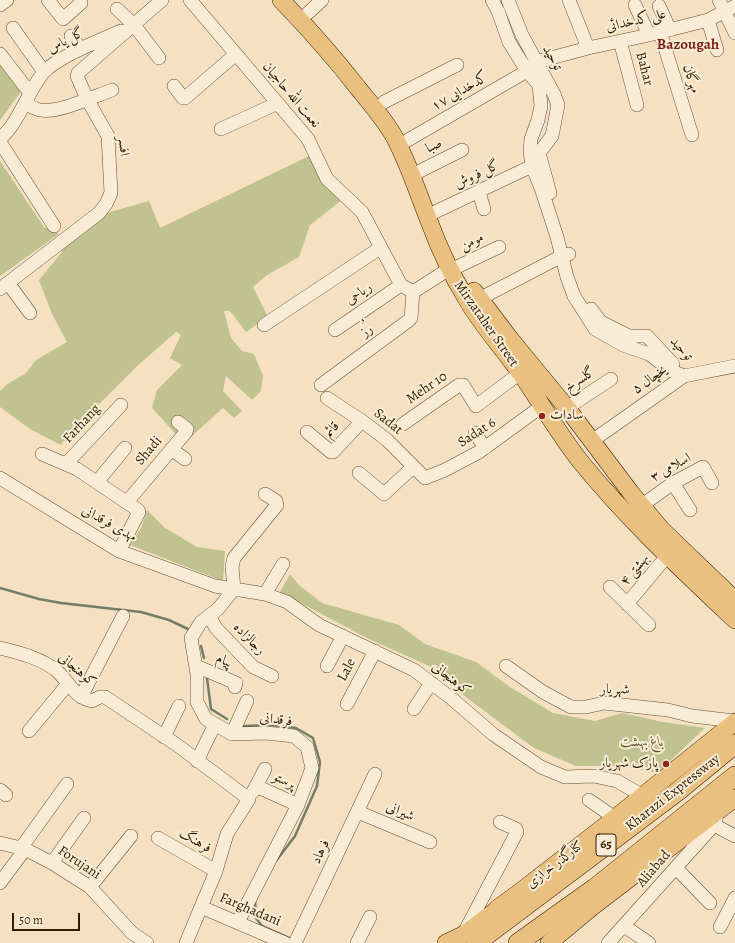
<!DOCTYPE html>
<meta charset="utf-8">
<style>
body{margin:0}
#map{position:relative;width:735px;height:943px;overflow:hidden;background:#f5e1c2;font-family:Alegreya,serif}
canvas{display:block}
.scale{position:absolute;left:12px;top:913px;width:68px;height:18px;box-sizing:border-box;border:2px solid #331d00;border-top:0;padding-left:5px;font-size:12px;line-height:14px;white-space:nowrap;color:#331d00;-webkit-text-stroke:3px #f8ecd7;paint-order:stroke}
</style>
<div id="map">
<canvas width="735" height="943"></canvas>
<div class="scale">50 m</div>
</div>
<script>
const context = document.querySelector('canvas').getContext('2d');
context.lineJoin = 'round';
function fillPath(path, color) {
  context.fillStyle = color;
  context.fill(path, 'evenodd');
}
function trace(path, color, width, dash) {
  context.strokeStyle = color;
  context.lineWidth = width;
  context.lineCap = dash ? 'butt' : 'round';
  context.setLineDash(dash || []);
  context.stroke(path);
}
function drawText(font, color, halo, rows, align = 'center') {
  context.font = font + ' Alegreya,Amiri,serif';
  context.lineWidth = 4;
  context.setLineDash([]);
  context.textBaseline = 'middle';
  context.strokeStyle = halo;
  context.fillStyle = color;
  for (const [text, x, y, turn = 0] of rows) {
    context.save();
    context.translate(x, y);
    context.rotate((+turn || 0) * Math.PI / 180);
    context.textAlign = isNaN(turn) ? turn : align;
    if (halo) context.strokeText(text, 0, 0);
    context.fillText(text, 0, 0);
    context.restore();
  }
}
fillPath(new Path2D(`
 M 0,64 L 25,86 L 0,120 Z
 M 311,155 L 342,200 L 310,225 L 299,257 L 267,275 L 253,287 L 268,317 L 246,332 L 230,311 L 224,311 L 231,338 L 242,351 L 254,354 L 263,376 L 261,391 L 252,400 L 226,376 L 223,391 L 242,411 L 234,418 L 223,408 L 184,443 L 152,408 L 157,390 L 182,365 L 170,358 L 181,335 L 176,332 L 136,367 L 70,433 L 61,445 L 30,429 L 0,407 L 0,391 L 6,385 L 26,373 L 36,360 L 67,342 L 52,314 L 39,280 L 62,252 L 60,248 L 103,214 L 149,201 L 160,228 Z
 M 0,161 L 44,227 L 59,234 L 0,276 Z
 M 147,510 L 165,528 L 197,547 L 225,551 L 223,581 L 130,545 L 141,528 Z
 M 290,574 L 299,585 L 322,603 L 399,625 L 425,644 L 476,662 L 510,687 L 553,713 L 595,721 L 622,713 L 663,722 L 705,728 L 657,773 L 624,766 L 576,766 L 534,748 L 467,698 L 429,666 L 369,639 L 280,592 Z`), '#c0c290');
trace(new Path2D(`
 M 0,588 L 39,599 L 61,603 L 141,612 L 169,620 L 190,630
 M 201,646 L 204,658
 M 207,678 L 211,709 L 227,719
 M 244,726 L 274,725 L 296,728 L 313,738 L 320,762 L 317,786 L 295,836 L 276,861
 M 255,900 L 256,918 L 262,926 L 289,938`), '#737e69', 2.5);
const minor = new Path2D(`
 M 48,0 L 63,19 L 81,3
 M 190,0 L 308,139 L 327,179 L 362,212 L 401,285 L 413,292
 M 492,0 L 498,11 L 509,42 L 527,71 L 539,85 L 541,106 L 538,120 L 531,139 L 530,151 L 532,166 L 541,188 L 557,237 L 567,277 L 574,296 L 595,329 L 623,345 L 649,354 L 672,371 L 684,376
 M 508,0 L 522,35 L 554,94 L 558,105 L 552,136 L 539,153 L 550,193
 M 569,0 L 588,48
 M 719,0 L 735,33
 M 0,5 L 7,0
 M 635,5 L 649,35
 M 659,6 L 670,30
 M 117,9 L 134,25 L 159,58
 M 308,13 L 322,0
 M 708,20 L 717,50
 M 13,28 L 44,72
 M 660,32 L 692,135
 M 71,36 L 81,49
 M 620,41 L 637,105
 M 0,54 L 30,93
 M 174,86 L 183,98 L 185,98 L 236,54
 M 384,102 L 457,65
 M 25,104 C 30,106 35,109 40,110 C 57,114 95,96 112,90
 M 221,129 L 278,103
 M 0,139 C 20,121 27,93 43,73 C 57,57 101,40 121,31
 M 408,140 L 527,71 L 536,62 L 588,48 L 649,35 L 708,20 L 735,6
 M 0,142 L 54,226
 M 420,171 L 462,150
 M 479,192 L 484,209
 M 435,212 L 532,166 L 539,164
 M 459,266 L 499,247
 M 8,283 L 30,313
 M 0,289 L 99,213 L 106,204 L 111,193 L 108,136 L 87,99 L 77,76 L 78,73 L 162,0
 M 413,292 L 449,269
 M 479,299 L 562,256 L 569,254
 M 591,309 L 601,322 L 629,336 L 647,336 L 673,364
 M 264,325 L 380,248
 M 335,330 L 401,285
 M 321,385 L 408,321 L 411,318 L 413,292
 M 327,398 L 362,421 L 387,440 L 425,478 L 445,470 L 479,452 L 542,406
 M 567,408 L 611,379
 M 403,424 L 459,385 L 463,385 L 476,406 L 520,373
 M 307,432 L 331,452 L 333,452 L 362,421
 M 475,433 L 485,448
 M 592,441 L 684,376 L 735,366
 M 171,449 L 185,459
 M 42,454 L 77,469 L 138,510 L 139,512 L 119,551
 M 66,464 L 121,405
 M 359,473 L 384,494 L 413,467
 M 0,478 L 119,551 L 215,586 L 265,594 L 287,602 L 319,625 L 414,670 L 451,698 L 494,735 L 541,767 L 565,777 L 594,776 L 617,781 L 643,796
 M 97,482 L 125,448
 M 673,483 L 690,510
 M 127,502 L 186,432 L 187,429 L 178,422
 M 641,506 L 673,483 L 703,467 L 712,483
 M 610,587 L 649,625
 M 265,594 L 283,564
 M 627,604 L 667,556
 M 209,616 L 216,628 L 253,667 L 272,676
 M 0,648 C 20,653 41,658 57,671 C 69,682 74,697 92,701 L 100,697 L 105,697 L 177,745 L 249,799 L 227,834 L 216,871 L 186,943
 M 196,666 L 236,683 L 235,687
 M 327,666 L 343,636
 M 506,666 L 543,692 L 571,707 L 586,707 L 604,703 L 668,710 L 692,716 L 735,721
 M 81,697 L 123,616
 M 347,704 L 375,651
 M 414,709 L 431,683
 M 29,731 L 67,685
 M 232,734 L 247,701
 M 164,737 L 179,706
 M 197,761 L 215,724
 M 256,786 L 298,805
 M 0,790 L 6,795
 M 253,792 L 265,769
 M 589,800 L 615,818
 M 358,812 L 430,842
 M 714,825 L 735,836
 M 158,838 L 216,871
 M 0,843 L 25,849 L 52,863 L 90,887 L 132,933 L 147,943
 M 21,848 L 67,784
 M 52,863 L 84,818
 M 676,868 L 710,903
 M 0,883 L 25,849
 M 90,887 L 131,836
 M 201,907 L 285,943
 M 238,922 L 298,805 L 312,768 L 307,747 L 294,736 L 266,733 L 232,734 L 206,719 L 197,702 L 197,674 L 191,638 L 201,622 L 218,609 L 234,589 L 232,567 L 234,558 L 277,505 L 276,501 L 265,494
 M 624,926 L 649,943
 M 720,927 L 735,898
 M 464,933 L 517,832 L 516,829 L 500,822
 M 295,943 L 375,774
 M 357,943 L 370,917
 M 608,943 L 714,825 L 718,812`);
const major = new Path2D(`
 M 281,0 C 308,28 334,57 358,88 C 371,104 385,120 395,138 C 409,165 418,193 429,221 C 439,248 451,274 466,298 C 481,325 503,348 521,374 C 541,403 558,433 580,461 C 627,519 681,569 735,620
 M 474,291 L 511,340 L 567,408 L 631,493 L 662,530 L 735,600
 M 446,943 L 463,935 L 498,909 L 615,818 L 735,722
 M 549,943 L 592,907 L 735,798`);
const highway = new Path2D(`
 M 498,909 L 537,881
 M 476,943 L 678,791 L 735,744
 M 518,943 L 595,888 L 735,776`);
trace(minor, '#644e30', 14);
trace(major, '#331d00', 18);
trace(highway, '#331d00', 20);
trace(minor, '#f8ecd7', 13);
trace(major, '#eac081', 17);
trace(highway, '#eac081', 19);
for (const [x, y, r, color] of [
 [542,416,4,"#8f2418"],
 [666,764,4,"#8f2418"]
]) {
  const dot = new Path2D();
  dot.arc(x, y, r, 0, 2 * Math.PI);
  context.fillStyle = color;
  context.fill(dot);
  trace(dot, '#f8ecd7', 1.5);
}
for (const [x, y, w] of [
 [606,845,20]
]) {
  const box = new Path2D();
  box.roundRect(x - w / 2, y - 11, w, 22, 3);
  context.fillStyle = '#f8ecd7';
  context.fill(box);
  trace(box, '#331d00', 1);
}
drawText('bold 13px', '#331d00', null, [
 ["65",606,845]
]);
drawText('14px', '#331d00', '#f8ecd7', [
 ["علی کدخدائی",636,21,-13],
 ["گل یاس",66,41,-28],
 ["توحید",552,58,60],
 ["Bahar",644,69,75],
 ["مهرگان",691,79,72],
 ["کدخدایی ۱۷",460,92,-30],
 ["نعمت الله حاجیان",291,95,50],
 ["افسر",123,146,82],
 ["صبا",434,146,-26],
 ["گل فروش",477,175,-26],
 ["مومن",472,242,-25],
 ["ریاحی",359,294,-34],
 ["Mirzataher Street",486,324,55],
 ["رُز",367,331,-36],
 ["توحید",681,349,47],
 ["گلسرخ",580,380,-34],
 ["یخچال ۵",650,380,-35],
 ["Mehr 10",427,388,-34],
 ["Sadat",388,422,39],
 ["Farhang",82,424,-47],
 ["قائم",332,430,-48],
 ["Sadat 6",477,433,-33],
 ["Shadi",149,451,-50],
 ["اسلامی ۳",671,468,-30],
 ["مهدی فرقدانی",109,524,29],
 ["بهشتی ۴",635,570,-51],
 ["رجالزاده",249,639,46],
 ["پیام",224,661,23],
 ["کوهنجانی",77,670,40],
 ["Lale",347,670,-62],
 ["کوهنجانی",451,679,38],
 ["شهریار",615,690,1],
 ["فرقدانی",276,720,7],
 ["پرستو",284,781,25],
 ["Kharazi Expressway",673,793,-38],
 ["شیرانی",400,812,23],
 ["فرهنگ",195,841,30],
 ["فرهاد",321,852,-64],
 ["Forujani",79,863,34],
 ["کنارگذر خرازی",555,865,-38],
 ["Aliabad",654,869,-49],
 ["Farghadani",250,910,23]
]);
drawText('14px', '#331d00', '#f8ecd7', [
 ["سادات",550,416],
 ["پارک شهریار",658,764,"right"]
], 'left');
drawText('italic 14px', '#5d4f2b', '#f8ecd7', [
 ["باغ بهشت",642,743]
]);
drawText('bold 15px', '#7a1f14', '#f8ecd7', [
 ["Bazougah",688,45]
]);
</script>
